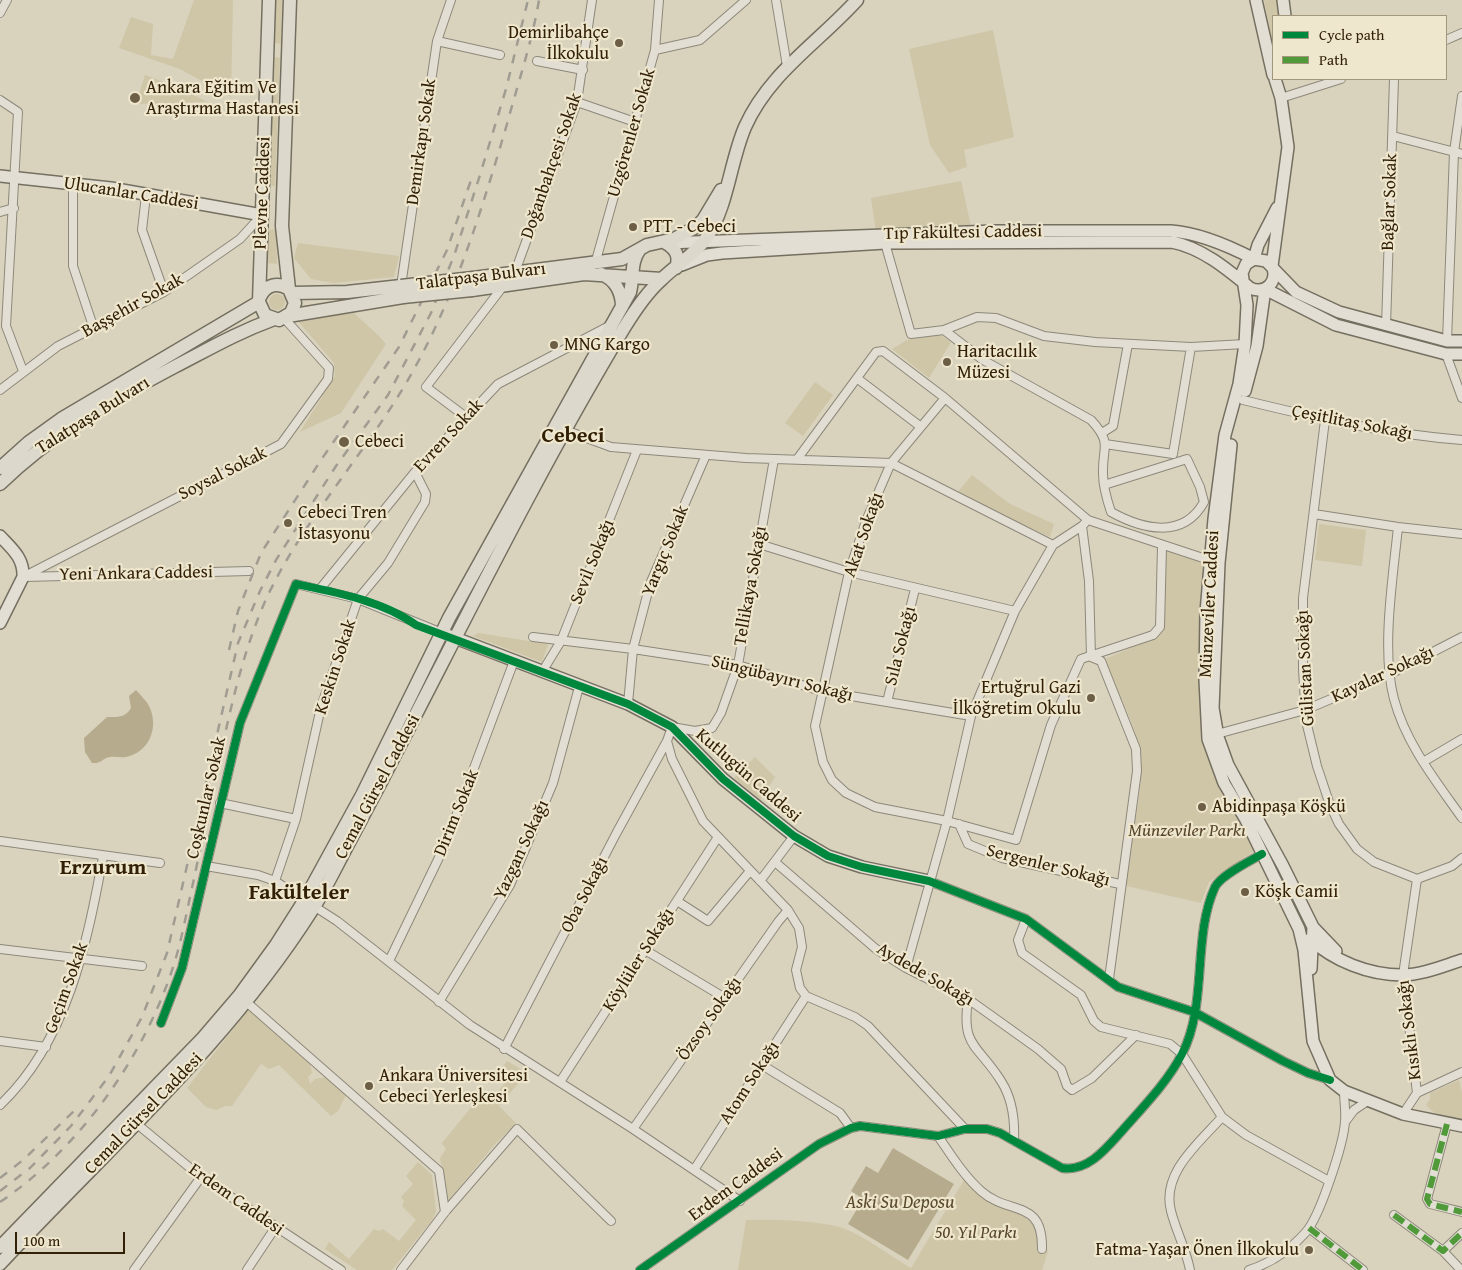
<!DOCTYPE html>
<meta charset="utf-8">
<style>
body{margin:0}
#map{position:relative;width:1462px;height:1270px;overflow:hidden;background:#d9d3be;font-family:"Gentium Book Plus",serif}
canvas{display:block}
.legend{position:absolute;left:1272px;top:15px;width:175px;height:65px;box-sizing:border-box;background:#eee6cd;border:1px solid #a2977d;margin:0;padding:6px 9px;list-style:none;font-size:15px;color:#312006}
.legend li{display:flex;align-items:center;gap:10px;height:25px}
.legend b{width:25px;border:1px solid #a2977d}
.scale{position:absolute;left:15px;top:1232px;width:110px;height:22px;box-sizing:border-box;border:2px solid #312006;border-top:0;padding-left:6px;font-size:15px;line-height:18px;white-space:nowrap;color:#312006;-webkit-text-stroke:4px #eee6cd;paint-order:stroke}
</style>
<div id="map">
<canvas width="1462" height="1270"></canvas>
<ul class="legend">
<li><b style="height:6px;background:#00873e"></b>Cycle path</li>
<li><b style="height:6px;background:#509a3a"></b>Path</li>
</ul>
<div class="scale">100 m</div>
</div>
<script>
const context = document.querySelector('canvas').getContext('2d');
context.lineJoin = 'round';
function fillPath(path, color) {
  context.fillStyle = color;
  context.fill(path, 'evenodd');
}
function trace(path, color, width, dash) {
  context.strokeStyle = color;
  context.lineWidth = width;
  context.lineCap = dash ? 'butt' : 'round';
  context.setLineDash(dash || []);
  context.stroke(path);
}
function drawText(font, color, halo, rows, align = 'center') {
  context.font = font + ' "Gentium Book Plus",serif';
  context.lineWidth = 4.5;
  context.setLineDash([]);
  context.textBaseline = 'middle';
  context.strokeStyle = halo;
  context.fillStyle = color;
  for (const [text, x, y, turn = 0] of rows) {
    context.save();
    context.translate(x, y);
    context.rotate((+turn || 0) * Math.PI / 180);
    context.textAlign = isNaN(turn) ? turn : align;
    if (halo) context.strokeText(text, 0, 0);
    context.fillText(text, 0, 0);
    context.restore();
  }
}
fillPath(new Path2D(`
 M 194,0 L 233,0 L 231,97 L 180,69 L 119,48 L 131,17 L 153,24 L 151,55 L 173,59 Z
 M 276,0 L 282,0 L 281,44 L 275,43 Z
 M 1264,0 L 1280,0 L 1281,16 L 1273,16 L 1273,46 Z
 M 993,30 L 1014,137 L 964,150 L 967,167 L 949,173 L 930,145 L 909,49 Z
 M 275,57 L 280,58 L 275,186 L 268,185 Z
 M 145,75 L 180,88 L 207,102 L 136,104 Z
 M 961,181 L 971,226 L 876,232 L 871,198 Z
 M 276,229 L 277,264 L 267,263 L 267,230 Z
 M 298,243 L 399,256 L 394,277 L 333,283 L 311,279 L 294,258 Z
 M269 302a8 8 0 1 1 16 0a8 8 0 1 1-16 0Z
 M 354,313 L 378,335 L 386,344 L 341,413 L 300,432 L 335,376 L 334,363 L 297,320 Z
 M 939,334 L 951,342 L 929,378 L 892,349 L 907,340 Z
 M 815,382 L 833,395 L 803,436 L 785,423 Z
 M 972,475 L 1010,504 L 1054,524 L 1050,537 L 956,494 Z
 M 1319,524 L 1366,530 L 1362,566 L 1315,560 Z
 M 1166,551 L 1209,564 L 1207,740 L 1258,848 L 1209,882 L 1201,903 L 1122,885 C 1129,846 1142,804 1141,764 C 1140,731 1117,690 1103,660 L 1155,637 L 1163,625 Z
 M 478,633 L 548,644 L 542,662 L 473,636 Z
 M 755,757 L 775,777 L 760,801 L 734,778 Z
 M 248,1010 L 310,1064 L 312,1073 L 308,1077 L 310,1084 L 315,1079 L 326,1077 L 346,1095 L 338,1111 L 331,1116 L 279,1065 L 269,1069 L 261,1064 L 232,1106 L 226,1106 L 216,1110 L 206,1107 L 187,1088 Z
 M 507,1061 L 527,1073 L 499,1106 L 516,1123 L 495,1144 L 448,1201 L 440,1158 L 446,1149 L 442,1143 L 478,1099 L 488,1103 L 505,1083 L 498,1073 Z
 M 1459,1080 L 1462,1093 L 1462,1118 C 1447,1119 1437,1117 1426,1105 L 1430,1099 L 1430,1093 Z
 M 418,1162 L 432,1175 L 436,1212 L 432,1220 L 392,1270 L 357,1270 L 325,1249 L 329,1242 L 349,1259 L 374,1229 L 379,1231 L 383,1229 L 399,1241 L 416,1220 L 402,1206 L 404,1201 L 401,1197 L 413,1184 L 406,1176 Z
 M 967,1175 L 981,1191 L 1030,1214 L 1039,1224 L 1042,1249 L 1048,1251 L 1042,1270 L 738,1270 L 746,1220 C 770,1219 822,1220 845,1229 C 866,1237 890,1256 911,1268 Z`), '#cfc5a7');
fillPath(new Path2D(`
 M 136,690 C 141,696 147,701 150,708 C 159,729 148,753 126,757 C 121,758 115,756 110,757 C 103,758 101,764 92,763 L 85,752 L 84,738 L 107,717 C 118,717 125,718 131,708 L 129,696 Z
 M 893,1148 L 954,1184 L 908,1260 L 848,1224 L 863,1199 L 851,1191 L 866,1166 L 878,1173 Z`), '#b7ab8d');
const street = new Path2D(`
 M 776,0 L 787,66
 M 0,13 L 7,0
 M 1446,40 L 1462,33
 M 437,41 L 500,55
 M 655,50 L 700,40 L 746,0
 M 537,61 L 583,70
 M 1281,98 L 1341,79
 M 0,100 L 18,112 L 6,326 L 23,371
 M 577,102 L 635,122
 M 1393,136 L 1462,154
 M 73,183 L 73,266 L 94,329
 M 146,195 L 142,230 L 164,292
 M 0,212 L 14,208
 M 885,243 L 911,334 L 944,330 L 977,317 L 996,318 L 1044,336 L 1095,342 L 1191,347 L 1245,344
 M 595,264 L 655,50 L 659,0
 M 515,272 L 577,102 L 592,0
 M 401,286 L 437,41 L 451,0
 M 1386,326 L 1394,79
 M 944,330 L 983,360 L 1091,420 C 1113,444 1102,446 1103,474 C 1103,487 1107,500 1111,512 C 1142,529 1183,540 1204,502 L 1200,487 L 1187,459 L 1104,485
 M 1447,341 L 1454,152 L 1462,96
 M 1446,354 L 1462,398
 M 858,379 L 921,427
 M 0,390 L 58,346 L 164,292 L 240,239 L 261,216
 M 1243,400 C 1316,418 1387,434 1462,440
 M 466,417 L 426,387 L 504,285
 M 1325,420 L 1303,598 L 1303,669 L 1306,721 L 1317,766 L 1330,805 L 1339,824 L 1357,849 L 1374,862 L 1417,879 L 1452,866 L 1462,858
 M 565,430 L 611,447 L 746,458 L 891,463 L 1053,545
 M 1102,433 L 1113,426 L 1128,344
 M 1105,444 L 1173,454 L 1191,347
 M 798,458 L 876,352 L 883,351 L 945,398 L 1088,520 L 1212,561
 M 774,459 L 738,665 L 721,713 L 712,728 L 695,731 L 672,727 L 667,741 L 672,759 L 703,821 L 788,910 L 799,928 L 802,947 L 796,970 L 800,988 L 806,996 L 855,1017 L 868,1026 L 965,1129
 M 1314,514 L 1398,527 L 1462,534
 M 1085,523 L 1082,526 L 1089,581 L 1091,657 L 1101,661 L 1136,749 L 1137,771 L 1109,979
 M 1082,526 L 1053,545 L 1015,611 L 971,716 L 947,821 L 1016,840 L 1051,725 L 1081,659 L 1153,635 L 1160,627 L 1162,546
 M 1398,527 C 1393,577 1381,651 1394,699 C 1406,744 1436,781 1462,818
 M 760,539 L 759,544 L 849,572 L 1015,611
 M 23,577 L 281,444 L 328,379 L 329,368 L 284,318
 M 25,577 L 249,571
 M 320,589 L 415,472 L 498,384 L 611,325
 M 533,637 L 633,649 L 738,665 L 821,691 L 971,716
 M 542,672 L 561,641 L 637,450
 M 887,702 L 915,589
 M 628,704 L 633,649 L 650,584 L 706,455
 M 1217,734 L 1305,710 L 1390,674 L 1462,637
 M 1423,762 L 1462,739
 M 220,803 L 296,819
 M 959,824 L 968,844 L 1002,858 L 1120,884
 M 0,841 L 160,863
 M 775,862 L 876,949 L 906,968 L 968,999 L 1038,1049 L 1061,1069 L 1067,1086 L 1072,1090 L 1092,1078 L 1136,1035
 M 206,866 L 258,875 L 275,881 L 337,921 L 470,1025 L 633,1129 L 740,1201
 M 1417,879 L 1403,975 L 1417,1093
 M 275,881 L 296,819 L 321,707 L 358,599 L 388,563 L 425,502 L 426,494 L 415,472
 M 760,881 L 794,836
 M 929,881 L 1026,919 L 1118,987 L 1194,1012 L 1283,1061 L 1308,1073 L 1330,1080
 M 677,901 L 708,921 L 750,871
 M 1026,919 L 1018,940 L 1022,953 L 1081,995 L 1094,1021 L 1101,1027 L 1170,1044 L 1182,1054 L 1222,1117 L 1246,1135 L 1329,1181
 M 0,949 L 142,966
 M 645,950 L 725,998
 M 389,961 L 446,843 L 514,661
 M 906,968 L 947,821 L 875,807 L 846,793 L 832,780 L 823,762 L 815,726 L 849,572 L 866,521 L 891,463 L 945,398
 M 243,999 L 439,1171 L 445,1212
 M 968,999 C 961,1048 978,1044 1001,1081 C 1012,1098 1015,1120 1014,1141
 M 439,1002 L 510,885 L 553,783 L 579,687
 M 161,1023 L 182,968 L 240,723 L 296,584 L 358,599 L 442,633
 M 0,1041 L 46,1047
 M 504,1049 L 617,832 L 667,741
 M 762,1065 L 840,1113 L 851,1128
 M 560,1082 L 718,837
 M 0,1105 C 67,1042 87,944 103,857
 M 1403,1114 L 1417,1093 L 1462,1072
 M 1345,1122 L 1354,1110 L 1369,1100
 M 137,1124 L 201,1177 L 341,1270
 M 1447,1124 L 1427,1199 L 1430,1204 L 1462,1212
 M 633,1129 L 778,922 L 788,910
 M 938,1136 C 951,1155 964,1176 981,1191 C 1009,1216 1043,1198 1042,1249
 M 694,1170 L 806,996
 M 1394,1215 L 1443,1251 L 1461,1270
 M 1309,1228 L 1363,1270
 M 1443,1251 L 1462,1233
 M 134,1270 L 201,1177
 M 247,1270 L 275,1228
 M 401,1270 L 445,1212 L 517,1129 L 611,1221
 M 640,1270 L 819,1144 L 851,1128 L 860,1126 L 938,1136 L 965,1129 L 987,1129 L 1000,1133 L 1062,1168 C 1087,1172 1105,1150 1121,1132 C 1142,1108 1167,1083 1182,1054 C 1208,1004 1192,937 1215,887 C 1221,875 1250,861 1262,854
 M 1190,1270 C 1186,1249 1176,1231 1171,1211 C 1161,1173 1199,1143 1222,1117
 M 1249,1270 C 1271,1263 1291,1249 1306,1232 C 1320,1216 1344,1143 1345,1121 C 1346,1111 1344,1101 1344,1091`);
const secondary = new Path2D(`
 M 1256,0 L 1273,75
 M 1283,0 L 1285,16
 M 0,176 L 111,188 L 262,215
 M 666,243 L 994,231 L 1171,231 C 1200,233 1229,246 1254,259
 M 1254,259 L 1258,245 L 1277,208
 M 682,265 L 707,255 L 722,253 L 885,243 L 1172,242 C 1202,248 1227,269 1250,288 C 1265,295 1279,282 1272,266 L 1288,147 L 1281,98 L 1275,79
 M 1265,289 L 1336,325 L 1446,354 L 1462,354
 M 1462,341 L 1447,341 L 1339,312 L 1296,292 L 1266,261 L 1254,259 L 1246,264 L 1242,273 L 1247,305 L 1245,344 L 1239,384 L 1225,435 L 1214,519 L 1206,612 L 1205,680 L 1208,739 L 1224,783 L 1246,820 L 1299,929 L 1304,950 L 1313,1041 L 1330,1080 L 1344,1091 L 1403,1114 L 1462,1126
 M 1245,391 L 1257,346 L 1265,289
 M 1231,445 L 1219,563 L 1213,708 L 1218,737 L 1228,765 L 1283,866 L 1313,927 L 1311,969
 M 0,536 C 12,549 24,558 23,577 L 0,623
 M 442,633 L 628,704 L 672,727 L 723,779 L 794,836 L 828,856 L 862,867 L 929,881
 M 1313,927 L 1336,951
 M 1310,939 C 1334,961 1369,975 1402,975 C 1422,975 1443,966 1462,960`);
const primary = new Path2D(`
 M 269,0 L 259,302 L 265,315 L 279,320 L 291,313 L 295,303 L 289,289 L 282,226 L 290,0
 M 666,243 C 676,249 680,256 676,268
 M 601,274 C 615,279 622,292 622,307
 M 473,278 L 622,259 L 647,245 L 674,239 L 696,227 L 703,220 L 721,190
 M 472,290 L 584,274 L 662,279
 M 293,293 L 347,292 L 401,286
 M 260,297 C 266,284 278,282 289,289
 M 288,316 L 403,297
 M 0,468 L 29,442 L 61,419 L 259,302
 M 0,484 C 52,433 110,401 174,367 C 209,349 236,333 274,319
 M 0,1247 L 203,1038 L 239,996 L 276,945 L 304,901 L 362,795 L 449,618 L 630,292 C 634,277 630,262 640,249
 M 0,1264 C 107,1149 227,1044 312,910 C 325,890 335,869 346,848 C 369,805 392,761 414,718 C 482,586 548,454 624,328 C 635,310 647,292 662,279 C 677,264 695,255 707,237 C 728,205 730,162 745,127 C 769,73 818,43 857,0`);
trace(street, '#8d8879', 10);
trace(secondary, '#756f60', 14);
trace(primary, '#756f60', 15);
trace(street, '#e2ded4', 8);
trace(secondary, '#e2ded4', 11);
trace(primary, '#dcd9cc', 12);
trace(new Path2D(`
 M 229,650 L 238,611 L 261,553 L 321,460 L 399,347 L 447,250 L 471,180
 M 0,1178 L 23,1160 L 74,1111
 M 0,1191 L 30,1168 L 71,1126 L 109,1076 L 142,1017 L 167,953 L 238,643 L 260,591 L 276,560 L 336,466 L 388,395 L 431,313 L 455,253 L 480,175 L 506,89 L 528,0
 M 0,1202 C 82,1147 150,1049 177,954 C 183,933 187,910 192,888 C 201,845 211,801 220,757 C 232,702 244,647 268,595 C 302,524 355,465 397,398 C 450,314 479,219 507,124 C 518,83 532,42 539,0`), '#a09c91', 2.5, [9, 9]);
const primaryBridge = new Path2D(`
 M 401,286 L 473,278
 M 403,297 L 472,290`);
trace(primaryBridge, '#756f60', 15, []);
trace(primaryBridge, '#dcd9cc', 12);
trace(new Path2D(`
 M 1447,1124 L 1427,1199 L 1430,1204 L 1462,1212
 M 1394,1215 L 1443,1251 L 1462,1233
 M 1309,1228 L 1363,1270`), '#509a3a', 6, [12, 6]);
trace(new Path2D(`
 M 161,1023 L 182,968 L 240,723 L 296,584 C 335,592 383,601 416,625 L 628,704 L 672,727 L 723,779 L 794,836 L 828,856 L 862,867 L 929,881 L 1026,919 L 1118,987 L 1194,1012 L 1283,1061 L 1308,1073 L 1330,1080
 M 640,1270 L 819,1144 L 851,1128 L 860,1126 L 938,1136 L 965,1129 L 987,1129 L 1000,1133 L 1062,1168 C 1087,1172 1105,1150 1121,1132 C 1142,1108 1167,1083 1182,1054 C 1208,1004 1192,937 1215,887 C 1221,875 1250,861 1262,854`), '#00873e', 8);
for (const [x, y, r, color] of [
 [619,43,5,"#6c5f46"],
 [135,98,6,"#6c5f46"],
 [633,227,5,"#6c5f46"],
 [554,345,5,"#6c5f46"],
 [947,362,5,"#6c5f46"],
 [344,442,6,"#6c5f46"],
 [288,523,5,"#6c5f46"],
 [1091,698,5,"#6c5f46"],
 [1202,807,5,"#6c5f46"],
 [1245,892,5,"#6c5f46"],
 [369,1086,5,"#6c5f46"],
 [1309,1250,5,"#6c5f46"]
]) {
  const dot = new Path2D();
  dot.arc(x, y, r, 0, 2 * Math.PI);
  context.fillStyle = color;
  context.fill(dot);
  trace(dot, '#eee6cd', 2);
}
drawText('18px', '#312006', '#eee6cd', [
 ["Demirlibahçe",609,33,"right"],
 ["İlkokulu",609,54,"right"],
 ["Ankara Eğitim Ve",146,88],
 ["Araştırma Hastanesi",146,109],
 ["PTT - Cebeci",643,227],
 ["MNG Kargo",564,345],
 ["Haritacılık",957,352],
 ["Müzesi",957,373],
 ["Cebeci",355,442],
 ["Cebeci Tren",298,513],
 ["İstasyonu",298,534],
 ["Ertuğrul Gazi",1081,688,"right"],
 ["İlköğretim Okulu",1081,709,"right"],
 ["Abidinpaşa Köşkü",1212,807],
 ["Köşk Camii",1255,892],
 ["Ankara Üniversitesi",379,1076],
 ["Cebeci Yerleşkesi",379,1097],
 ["Fatma-Yaşar Önen İlkokulu",1299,1250,"right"]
], 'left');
drawText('18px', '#312006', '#eee6cd', [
 ["Uzgörenler Sokak",632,133,-74],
 ["Demirkapı Sokak",422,142,-82],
 ["Doğanbahçesi Sokak",552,166,-71],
 ["Plevne Caddesi",263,193,-88],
 ["Ulucanlar Caddesi",131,194,9],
 ["Bağlar Sokak",1390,202,-88],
 ["Tıp Fakültesi Caddesi",963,233,-1],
 ["Talatpaşa Bulvarı",481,277,-7],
 ["Başşehir Sokak",133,306,-29],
 ["Talatpaşa Bulvarı",93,416,-32],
 ["Çeşitlitaş Sokağı",1352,423,11],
 ["Evren Sokak",449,436,-47],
 ["Soysal Sokak",223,474,-27],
 ["Akat Sokağı",864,535,-71],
 ["Yargıç Sokak",666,551,-68],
 ["Sevil Sokağı",593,562,-68],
 ["Yeni Ankara Caddesi",136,574,-1],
 ["Tellikaya Sokağı",751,586,-80],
 ["Münzeviler Caddesi",1210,604,-87],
 ["Sıla Sokağı",901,646,-76],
 ["Keskin Sokak",336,667,-72],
 ["Gülistan Sokağı",1306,668,-93],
 ["Kayalar Sokağı",1383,675,-25],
 ["Süngübayırı Sokağı",782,679,14],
 ["Kutlugün Caddesi",748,776,41],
 ["Cemal Gürsel Caddesi",378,787,-62],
 ["Coşkunlar Sokak",207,798,-77],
 ["Dirim Sokak",457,813,-68],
 ["Yazgan Sokağı",522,850,-65],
 ["Sergenler Sokağı",1048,866,14],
 ["Oba Sokağı",585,895,-63],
 ["Köylüler Sokağı",639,960,-58],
 ["Aydede Sokağı",925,975,30],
 ["Geçim Sokak",67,988,-70],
 ["Özsoy Sokağı",710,1019,-55],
 ["Kısıklı Sokağı",1410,1030,-97],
 ["Atom Sokağı",750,1083,-57],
 ["Cemal Gürsel Caddesi",144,1114,-46],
 ["Erdem Caddesi",736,1185,-36],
 ["Erdem Caddesi",236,1200,35]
]);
drawText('italic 18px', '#56462a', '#eee6cd', [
 ["Münzeviler Parkı",1187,831],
 ["50. Yıl Parkı",976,1233]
]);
drawText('italic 19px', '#5b4b2e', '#eee6cd', [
 ["Aski Su Deposu",900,1203]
]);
drawText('bold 22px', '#312006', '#eee6cd', [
 ["Cebeci",573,436],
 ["Erzurum",103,868],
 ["Fakülteler",299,893]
]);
</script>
